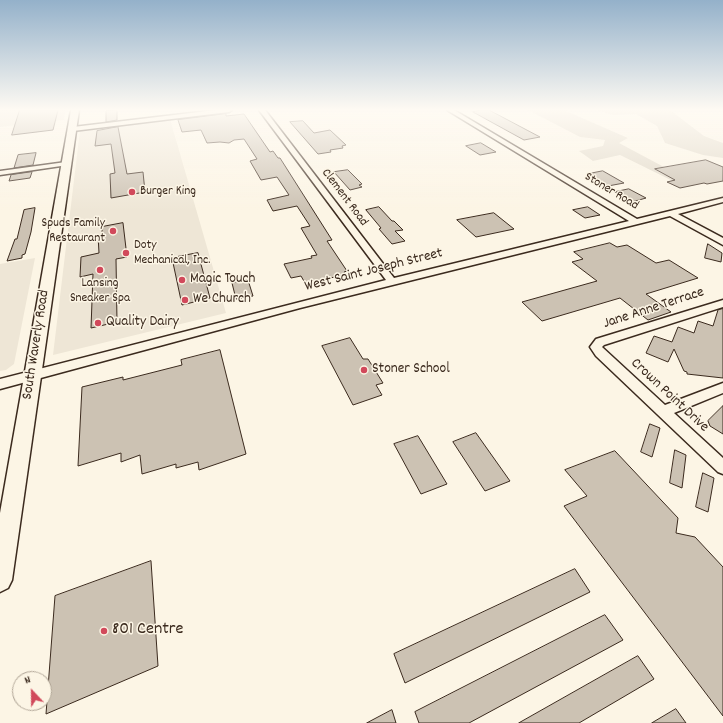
<!DOCTYPE html>
<style>
body{margin:0}
#map{position:relative;width:723px;height:723px;overflow:hidden;background:#fcf5e5;font-family:Dekko,sans-serif}
canvas{display:block}
.north{position:absolute;left:12px;top:671px;width:40px;height:40px;box-sizing:border-box;background:#fcf5e5;border:1px solid #afa495;border-radius:50%;rotate:338deg;font-size:11px;font-weight:700;line-height:16px;text-align:center;color:#3b2a1e}
.north::after{content:'';display:block;margin:auto;width:14px;height:18px;background:#d1495b;clip-path:polygon(50% 0,100% 100%,50% 72%,0 100%)}
</style>
<div id="map">
<canvas width="723" height="723"></canvas>
<div class="north">N</div>
</div>
<script>
const context = document.querySelector('canvas').getContext('2d');
context.lineJoin = 'round';
function fillPath(path, color) {
  context.fillStyle = color;
  context.fill(path, 'evenodd');
}
function trace(path, color, width, dash) {
  context.strokeStyle = color;
  context.lineWidth = width;
  context.lineCap = dash ? 'butt' : 'round';
  context.setLineDash(dash || []);
  context.stroke(path);
}
function drawText(font, color, halo, rows, align = 'center') {
  context.font = font + ' Dekko,sans-serif';
  context.lineWidth = 3;
  context.setLineDash([]);
  context.textBaseline = 'middle';
  context.strokeStyle = halo;
  context.fillStyle = color;
  for (const [text, x, y, turn = 0] of rows) {
    context.save();
    context.translate(x, y);
    context.rotate((+turn || 0) * Math.PI / 180);
    context.textAlign = isNaN(turn) ? turn : align;
    if (halo) context.strokeText(text, 0, 0);
    context.fillText(text, 0, 0);
    context.restore();
  }
}
fillPath(new Path2D(`
 M 0,110 L 65,110 L 64,120 L 0,127 Z
 M 170,119 L 226,313 L 53,355 L 80,130 Z
 M 35,258 L 14,364 L 6,370 L 0,371 L 0,264 Z`), '#eee6d6');
fillPath(new Path2D(`
 M 528,110 L 568,110 L 566,111 L 628,138 L 619,143 L 694,183 L 679,184 L 620,155 L 593,161 L 579,151 L 603,146 L 605,140 L 580,137 Z
 M 597,110 L 670,110 L 704,136 L 723,143 L 723,158 L 703,155 L 665,143 L 657,126 L 636,114 L 613,115 Z`), '#e0d8c8');
const building = new Path2D(`
 M 20,110 L 58,110 L 53,130 L 12,135 Z
 M 117,110 L 117,120 L 106,122 L 106,111 Z
 M 481,110 L 489,110 L 540,137 L 524,140 L 473,112 Z
 M 226,114 L 226,116 L 244,114 L 270,152 L 273,151 L 278,158 L 280,158 L 332,240 L 327,241 L 347,271 L 344,272 L 345,275 L 305,283 L 301,276 L 291,278 L 284,264 L 312,258 L 311,256 L 317,255 L 301,228 L 310,226 L 297,206 L 273,211 L 267,200 L 289,195 L 277,177 L 261,180 L 250,161 L 257,159 L 244,139 L 234,140 L 229,143 L 220,142 L 207,143 L 201,130 L 182,132 L 178,120 Z
 M 303,121 L 314,133 L 330,130 L 346,145 L 342,146 L 343,148 L 330,150 L 331,152 L 318,154 L 290,122 Z
 M 118,127 L 127,174 L 143,172 L 145,192 L 111,198 L 110,174 L 115,173 L 111,144 L 95,146 L 97,131 Z
 M 481,143 L 496,152 L 480,155 L 466,146 Z
 M 36,153 L 33,165 L 14,168 L 18,155 Z
 M 706,160 L 723,167 L 723,181 L 707,184 L 704,183 L 680,188 L 667,182 L 675,180 L 655,169 Z
 M 348,170 L 362,184 L 359,185 L 362,187 L 350,190 L 334,172 Z
 M 603,171 L 624,183 L 608,186 L 588,174 Z
 M 32,172 L 30,178 L 9,181 L 11,175 Z
 M 629,189 L 646,198 L 632,202 L 615,192 Z
 M 379,207 L 392,221 L 394,221 L 403,230 L 395,231 L 405,241 L 392,244 L 379,229 L 381,228 L 366,210 Z
 M 588,207 L 600,215 L 585,218 L 573,210 Z
 M 35,208 L 31,232 L 25,254 L 22,255 L 22,258 L 7,261 L 15,239 L 17,239 L 24,210 Z
 M 494,213 L 514,229 L 476,237 L 457,220 Z
 M 123,223 L 127,257 L 116,259 L 117,322 L 91,328 L 93,274 L 80,277 L 81,257 L 99,253 L 98,235 L 102,234 L 102,227 Z
 M 610,243 L 617,247 L 627,245 L 656,263 L 669,260 L 698,278 L 646,294 L 671,312 L 648,320 L 620,298 L 542,321 L 522,302 L 597,281 L 572,262 L 583,259 L 574,252 Z
 M 708,244 L 722,253 L 721,262 L 705,258 Z
 M 198,253 L 210,298 L 182,305 L 172,258 Z
 M 248,280 L 253,296 L 236,299 L 232,283 Z
 M 723,309 L 723,378 L 687,374 L 687,372 L 684,371 L 674,349 L 668,362 L 646,353 L 654,336 L 672,342 L 678,327 L 694,333 L 698,321 L 713,326 L 718,310 Z
 M 350,338 L 363,359 L 368,359 L 383,383 L 376,385 L 382,395 L 353,405 L 322,346 Z
 M 220,350 L 246,454 L 199,470 L 198,462 L 176,468 L 176,464 L 142,474 L 140,455 L 121,462 L 121,453 L 78,466 L 82,387 L 123,377 L 123,380 L 182,365 L 181,360 Z
 M 723,406 L 723,434 L 710,426 L 708,421 Z
 M 650,424 L 660,428 L 652,457 L 641,452 Z
 M 476,433 L 510,481 L 485,491 L 453,442 Z
 M 418,436 L 447,484 L 421,494 L 394,444 Z
 M 675,450 L 686,455 L 682,488 L 670,483 Z
 M 615,451 L 678,518 L 676,533 L 695,537 L 723,567 L 723,716 L 564,506 L 587,496 L 565,470 Z
 M 703,473 L 714,478 L 708,512 L 696,507 Z
 M 151,561 L 158,666 L 46,714 L 55,596 Z
 M 575,569 L 590,592 L 405,683 L 394,654 Z
 M 605,615 L 623,640 L 469,723 L 419,723 L 415,712 Z
 M 638,656 L 654,679 L 579,723 L 519,723 Z
 M 676,709 L 686,723 L 652,723 Z
 M 392,710 L 396,723 L 367,723 Z`);
fillPath(building, '#ccc2b3');
trace(building, '#3b2a1e', 1);
const minor = new Path2D(`
 M 216,110 L 232,110 L 229,112 L 73,131 L 70,129 L 73,127 Z
 M 259,110 L 265,110 L 394,278 L 629,221 L 447,110 L 454,110 L 637,219 L 723,198 L 723,202 L 678,214 L 723,238 L 723,245 L 670,216 L 300,308 L 0,389 L 0,379 L 386,280 Z
 M 66,162 L 69,164 L 68,165 L 0,175 L 0,171 Z
 M 723,300 L 723,307 L 604,345 L 602,347 L 665,405 L 723,383 L 723,393 L 674,413 L 723,458 L 723,474 L 718,472 L 596,356 L 590,347 L 596,339 Z`);
const major = new Path2D(`
 M 71,110 L 79,110 L 12,580 L 8,588 L 0,592 L 0,513 Z`);
trace(minor, '#3b2a1e', 3);
trace(major, '#3b2a1e', 3);
fillPath(minor, '#fcf5e5');
fillPath(major, '#fcf5e5');
const sky = context.createLinearGradient(0, 0, 0, 211);
sky.addColorStop(0, '#94b1ca');
sky.addColorStop(0.52, '#fefaf3');
sky.addColorStop(1, '#fefaf300');
context.fillStyle = sky;
context.fillRect(0, 0, 723, 211);
for (const [x, y, r, color] of [
 [132,192,4,"#d1495b"],
 [113,231,4,"#d1495b"],
 [126,253,4,"#d1495b"],
 [100,270,4,"#d1495b"],
 [182,280,4,"#d1495b"],
 [185,300,4,"#d1495b"],
 [98,323,4,"#d1495b"],
 [364,370,4,"#d1495b"],
 [104,631,4,"#d1495b"]
]) {
  const dot = new Path2D();
  dot.arc(x, y, r, 0, 2 * Math.PI);
  context.fillStyle = color;
  context.fill(dot);
  trace(dot, '#fcf5e5', 1.5);
}
drawText('13px', '#3b2a1e', '#fcf5e5', [
 ["Burger King",140,192],
 ["Spuds Family",105,224,"right"],
 ["Restaurant",105,239,"right"],
 ["Doty",134,246],
 ["Mechanical, Inc.",134,261],
 ["Lansing",100,284,"center"],
 ["Sneaker Spa",100,299,"center"]
], 'left');
drawText('13px', '#3b2a1e', '#fcf5e5', [
 ["Stoner Road",611,192,31],
 ["Clement Road",344,198,53]
]);
drawText('15px', '#3b2a1e', '#fcf5e5', [
 ["West Saint Joseph Street",374,271,-14],
 ["Jane Anne Terrace",654,309,-18],
 ["South Waverly Road",37,345,-81],
 ["Crown Point Drive",669,396,43]
]);
drawText('15px', '#3b2a1e', '#fcf5e5', [
 ["Magic Touch",190,280],
 ["We Church",193,300],
 ["Quality Dairy",106,323],
 ["Stoner School",372,370]
], 'left');
drawText('18px', '#3b2a1e', '#fcf5e5', [
 ["801 Centre",112,631]
], 'left');
</script>
